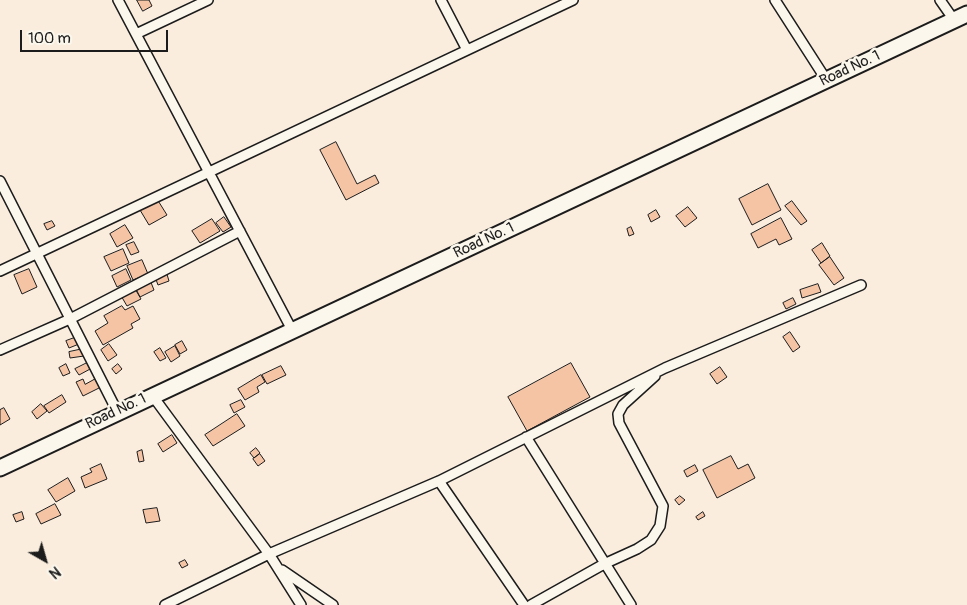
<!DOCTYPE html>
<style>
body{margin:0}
#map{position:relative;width:967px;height:605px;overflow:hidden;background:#faedde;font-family:Pangolin,sans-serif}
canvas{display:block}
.north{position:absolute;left:20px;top:535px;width:50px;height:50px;-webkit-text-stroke:4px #fbf7ec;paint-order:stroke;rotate:142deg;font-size:14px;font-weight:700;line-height:20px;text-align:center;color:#1c1c1c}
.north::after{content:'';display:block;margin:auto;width:18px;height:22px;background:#1c1c1c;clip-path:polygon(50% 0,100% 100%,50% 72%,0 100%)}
.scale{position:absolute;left:20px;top:30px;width:148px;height:22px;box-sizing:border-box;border:2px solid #1c1c1c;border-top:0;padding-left:6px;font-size:15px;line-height:18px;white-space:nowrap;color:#1c1c1c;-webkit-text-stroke:4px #fbf7ec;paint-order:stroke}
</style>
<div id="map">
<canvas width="967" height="605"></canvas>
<div class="north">N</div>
<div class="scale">100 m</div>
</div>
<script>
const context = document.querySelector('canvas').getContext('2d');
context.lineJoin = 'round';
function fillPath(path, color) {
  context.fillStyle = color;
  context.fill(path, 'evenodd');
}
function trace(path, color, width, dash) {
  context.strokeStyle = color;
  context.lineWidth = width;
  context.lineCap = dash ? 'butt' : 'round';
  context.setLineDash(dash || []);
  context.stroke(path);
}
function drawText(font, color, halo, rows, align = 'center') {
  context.font = font + ' Pangolin,sans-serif';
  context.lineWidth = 5;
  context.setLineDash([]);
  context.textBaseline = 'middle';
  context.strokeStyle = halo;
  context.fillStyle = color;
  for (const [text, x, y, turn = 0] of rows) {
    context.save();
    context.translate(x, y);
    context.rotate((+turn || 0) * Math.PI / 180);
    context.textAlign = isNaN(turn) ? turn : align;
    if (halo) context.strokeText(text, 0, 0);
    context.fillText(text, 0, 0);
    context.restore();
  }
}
const building = new Path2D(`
 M 137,0 L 149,0 L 152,6 L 143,11 Z
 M 336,142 L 357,184 L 375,175 L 379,183 L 346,200 L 320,150 Z
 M 768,184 L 781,210 L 752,225 L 739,199 Z
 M 157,199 L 167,215 L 149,225 L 140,210 Z
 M 792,201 L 807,221 L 801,225 L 785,206 Z
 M 688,207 L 697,218 L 685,227 L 676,216 Z
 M 656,210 L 660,217 L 651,222 L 648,215 Z
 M 224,217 L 231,227 L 223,232 L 216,223 Z
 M 781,218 L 792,239 L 779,245 L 776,239 L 758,248 L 751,234 Z
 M 212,219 L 220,231 L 200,243 L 192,231 Z
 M 52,221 L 55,226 L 47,230 L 44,224 Z
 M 125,225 L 133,238 L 117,247 L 110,234 Z
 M 631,227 L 634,234 L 629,236 L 627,229 Z
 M 134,242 L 139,252 L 131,255 L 126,245 Z
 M 822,243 L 830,256 L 821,263 L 812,250 Z
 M 123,249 L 129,263 L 111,271 L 104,257 Z
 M 830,257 L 844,278 L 834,285 L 819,265 Z
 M 142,260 L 148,274 L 133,280 L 127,266 Z
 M 29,269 L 37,287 L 22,294 L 14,275 Z
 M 126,269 L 131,280 L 117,287 L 112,276 Z
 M 166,271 L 169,281 L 158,285 L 154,274 Z
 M 150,280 L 154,290 L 140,297 L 135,287 Z
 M 818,284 L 821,292 L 802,298 L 800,290 Z
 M 134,287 L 141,299 L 127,306 L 120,294 Z
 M 793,298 L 796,304 L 786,309 L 783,303 Z
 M 122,306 L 125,310 L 133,306 L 140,319 L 131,324 L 133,328 L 103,345 L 95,331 L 108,323 L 104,316 Z
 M 790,332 L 800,347 L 793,352 L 783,337 Z
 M 77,337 L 79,344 L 69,348 L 66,341 Z
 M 182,341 L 187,350 L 180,354 L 175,345 Z
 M 109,344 L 117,355 L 108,361 L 101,350 Z
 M 175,346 L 180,356 L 171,362 L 165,352 Z
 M 160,348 L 166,358 L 160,361 L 154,352 Z
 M 83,349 L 84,356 L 70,358 L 69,352 Z
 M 89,362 L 92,368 L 79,375 L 75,369 Z
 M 571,363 L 590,397 L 527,431 L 508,397 Z
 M 66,364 L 70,373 L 63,376 L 59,368 Z
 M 118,364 L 122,369 L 116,374 L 112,369 Z
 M 281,366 L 286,375 L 267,384 L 262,375 Z
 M 720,367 L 727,377 L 717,384 L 710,374 Z
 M 261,375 L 265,382 L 257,387 L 259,392 L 245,400 L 238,389 Z
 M 101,376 L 105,385 L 83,396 L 76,382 L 83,379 L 85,384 Z
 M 62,395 L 66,402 L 49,413 L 44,406 Z
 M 241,400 L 245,407 L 234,413 L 230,405 Z
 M 41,404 L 47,411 L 37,419 L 32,412 Z
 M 4,408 L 10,419 L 0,425 L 0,410 Z
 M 237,414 L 245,426 L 213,446 L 205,435 Z
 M 172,435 L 177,443 L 163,452 L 158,444 Z
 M 256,448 L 260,453 L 254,458 L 250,453 Z
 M 142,450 L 144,461 L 139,462 L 137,452 Z
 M 260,454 L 265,461 L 258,466 L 253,459 Z
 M 731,456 L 738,469 L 748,464 L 755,478 L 717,498 L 703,470 Z
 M 101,464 L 107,479 L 85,488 L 81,477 L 92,472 L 90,469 Z
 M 695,465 L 698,471 L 687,477 L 684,471 Z
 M 68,478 L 75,491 L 56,502 L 48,490 Z
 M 680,496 L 685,500 L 679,505 L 675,500 Z
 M 55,504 L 61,515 L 41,524 L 36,514 Z
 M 157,508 L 160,521 L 146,523 L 143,510 Z
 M 22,512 L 24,519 L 16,522 L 13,515 Z
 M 703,512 L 705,516 L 698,520 L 696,517 Z
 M 185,560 L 188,565 L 182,568 L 179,563 Z`);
fillPath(building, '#f5c4a5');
trace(building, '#1c1c1c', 1);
const minor = new Path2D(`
 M 118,0 L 292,330
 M 441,0 L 467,50
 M 775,0 L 827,81
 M 940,0 L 954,20
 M 136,34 L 208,0
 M 0,181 L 117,411
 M 0,271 L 573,0
 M 0,350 L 70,319 L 240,231
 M 152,395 L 269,554 L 301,605
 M 526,437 L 631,605
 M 439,481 L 524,605
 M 282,570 L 333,605
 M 165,605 L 269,554 L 439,481 L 665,368 L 861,285
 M 531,605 L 604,564 L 637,549 L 651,540 L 660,526 L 663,506 L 619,423 L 618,414 L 623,405 L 655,376`);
const trunk = new Path2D(`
 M 0,468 L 967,14`);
trace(minor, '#1c1c1c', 12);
trace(trunk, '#1c1c1c', 19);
trace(minor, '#fbf7ec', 9);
trace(trunk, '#fbf7ec', 15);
drawText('15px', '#1c1c1c', '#fbf7ec', [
 ["Road No. 1",850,69,-25],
 ["Road No. 1",484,241,-25],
 ["Road No. 1",116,412,-25]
]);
</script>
